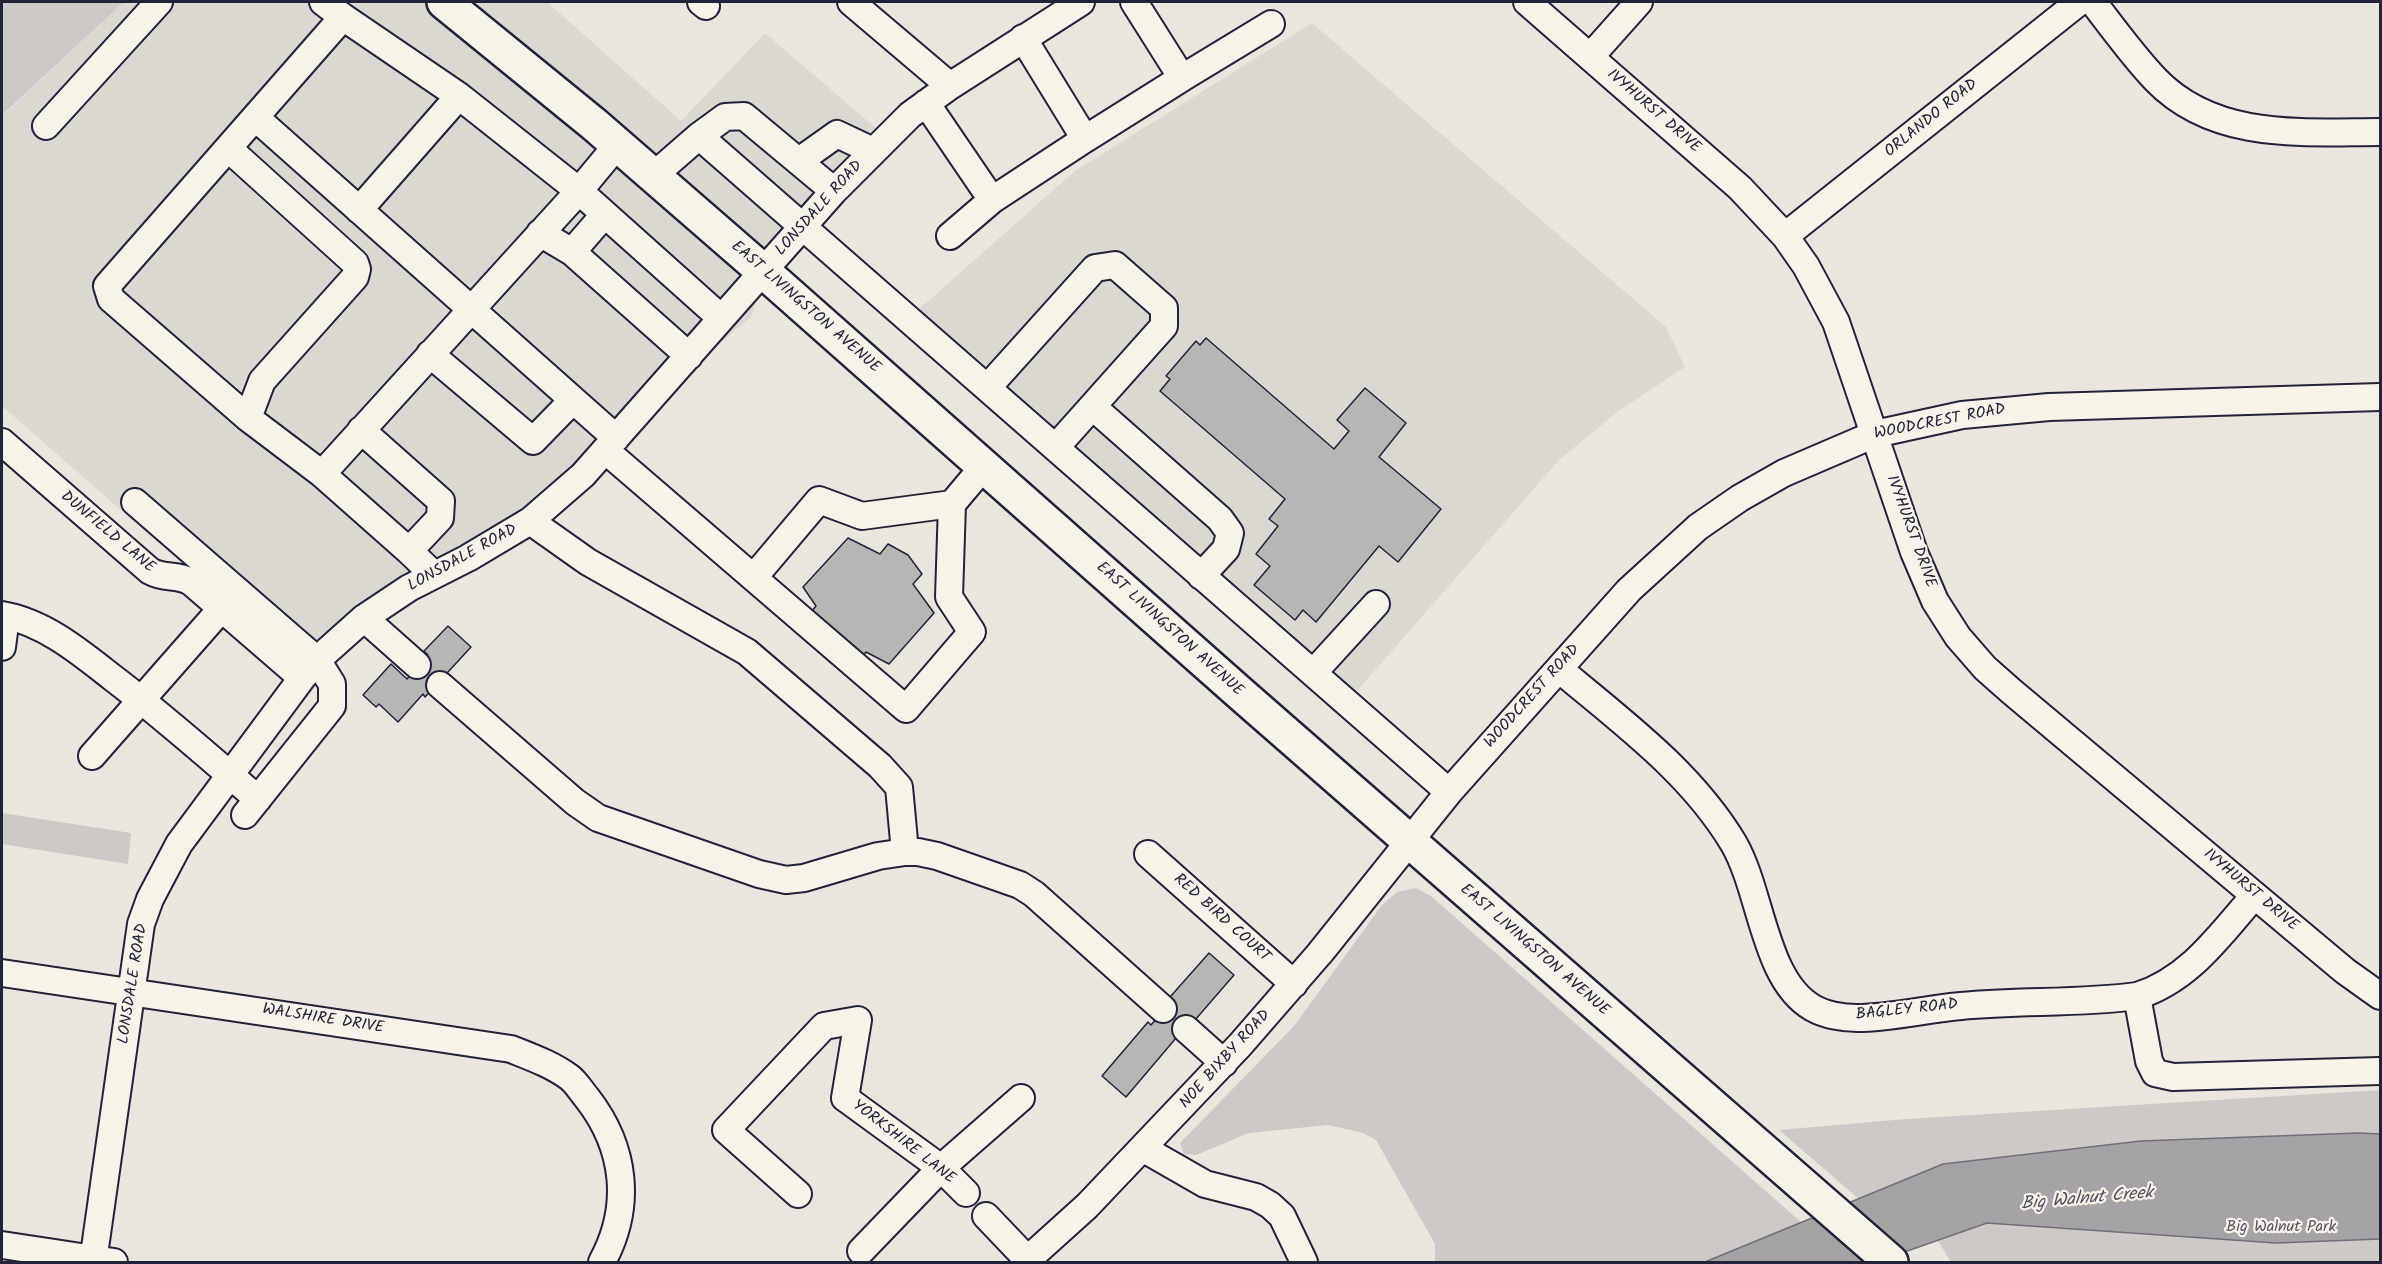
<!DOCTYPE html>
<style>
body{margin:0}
#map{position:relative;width:2382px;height:1264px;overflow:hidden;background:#eae6de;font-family:Kalam,sans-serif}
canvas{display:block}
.frame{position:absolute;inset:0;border:3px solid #22223b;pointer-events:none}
</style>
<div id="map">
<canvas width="2382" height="1264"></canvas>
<div class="frame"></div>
</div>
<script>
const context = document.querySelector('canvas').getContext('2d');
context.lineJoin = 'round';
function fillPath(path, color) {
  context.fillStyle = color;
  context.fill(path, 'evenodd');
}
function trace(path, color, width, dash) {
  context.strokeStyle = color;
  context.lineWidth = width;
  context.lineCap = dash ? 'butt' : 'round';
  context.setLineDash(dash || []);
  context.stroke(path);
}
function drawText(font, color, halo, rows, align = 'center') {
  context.font = font + ' Kalam,sans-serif';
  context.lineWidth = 4.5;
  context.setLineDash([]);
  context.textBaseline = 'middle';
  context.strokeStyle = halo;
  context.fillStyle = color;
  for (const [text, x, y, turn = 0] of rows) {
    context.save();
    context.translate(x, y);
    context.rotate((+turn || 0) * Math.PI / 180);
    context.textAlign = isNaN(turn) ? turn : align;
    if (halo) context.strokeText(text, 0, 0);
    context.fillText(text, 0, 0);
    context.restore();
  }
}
fillPath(new Path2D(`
 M 124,2 L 547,2 L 681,121 L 765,33 L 884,135 L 765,268 L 752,316 L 713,349 L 568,506 L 556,499 L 306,672 L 2,406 L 2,116 Z
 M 1312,23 L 1666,327 L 1685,367 L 1620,410 L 1560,459 L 1355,693 L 918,310 L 1075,171 Z`), '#dbd8d2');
fillPath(new Path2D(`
 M 2,2 L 124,2 L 2,115 Z
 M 2,813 L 131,833 L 128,864 L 2,844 Z
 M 1416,888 L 1431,896 L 1802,1223 L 1705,1262 L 1435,1262 L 1435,1244 L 1376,1140 L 1363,1133 L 1328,1125 L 1249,1133 L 1196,1155 L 1184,1154 L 1180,1143 L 1294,1026 L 1382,905 L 1397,892 Z
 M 2380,1090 L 2380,1134 L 2141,1141 L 1943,1164 L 1859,1199 L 1779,1130 L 1906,1119 Z
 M 2380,1193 L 2380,1262 L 1951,1262 L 1938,1241 L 1970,1229 L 1954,1212 Z`), '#cdc9c6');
const water = new Path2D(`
 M 2358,1133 L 2380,1134 L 2380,1239 L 2276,1243 L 1987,1223 L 1876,1262 L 1705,1262 L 1943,1164 L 2141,1141 Z`);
fillPath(water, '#a6a3a6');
trace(water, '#716f7b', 1.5);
const building = new Path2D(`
 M 1206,338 L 1334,449 L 1349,431 L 1337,420 L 1365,388 L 1406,423 L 1379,457 L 1441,509 L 1398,562 L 1379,546 L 1316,622 L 1303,610 L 1295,620 L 1254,585 L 1270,566 L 1256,554 L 1278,526 L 1269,519 L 1285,499 L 1160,391 L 1170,379 L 1166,376 L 1196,341 L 1200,345 Z
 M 848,538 L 880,554 L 888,544 L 908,555 L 922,574 L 913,584 L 934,613 L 889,664 L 866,652 L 862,657 L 832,641 L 812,611 L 816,606 L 803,587 Z
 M 448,626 L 471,647 L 425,697 L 423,694 L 398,722 L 379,704 L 376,707 L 363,695 L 391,664 L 407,679 L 428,655 L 424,651 Z
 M 1209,953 L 1234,975 L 1195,1020 L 1193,1018 L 1126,1097 L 1102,1076 L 1148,1022 L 1151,1025 L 1173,999 L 1170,997 Z`);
fillPath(building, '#b8b6b5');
trace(building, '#22223b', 1.5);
const minor = new Path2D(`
 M 323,2 L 343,17 L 107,286 L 111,299 L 248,418 L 322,474 L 409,551 L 434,575
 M 701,2 L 706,6
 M 851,2 L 950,86
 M 1527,2 L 1740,188 L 1785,236 L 1806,266 L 1836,322 L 1914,552 L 1935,601 L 1958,637 L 1985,668 L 2011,691 L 2345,971 L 2380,996
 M 2093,2 C 2113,28 2133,56 2156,80 C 2215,141 2304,132 2380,132
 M 343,17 L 459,96 L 579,191 L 721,318
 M 1590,57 L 1639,2
 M 1182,78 L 1271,24
 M 926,103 L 992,200
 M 256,118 L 616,438
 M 46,126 L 159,2
 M 699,136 L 725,117 L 744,116 L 834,191
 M 1085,139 L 1182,78 L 1134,2
 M 229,149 L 355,263 L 357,269 L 355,277 L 262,381 L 248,418
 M 799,161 L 837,134 L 873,151
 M 653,176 L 699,136 L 1449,792
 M 359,210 L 459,96
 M 540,233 L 572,252 L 689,356
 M 950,236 L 992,200 L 1085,139 L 1023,38
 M 1785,236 L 2079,2
 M 572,252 L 604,215
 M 430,354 L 533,441 L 573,400
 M 988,387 L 1095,268 L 1115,265 L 1164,308 L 1164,326 L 1056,447
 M 1093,407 L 1220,519 L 1230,533 L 1226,549 L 1201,576
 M 361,430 L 441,501 L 440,518 L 409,551
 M 2,442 L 150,571 C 166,580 176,573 191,582 L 302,678
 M 605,450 L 906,709 L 972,632 L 949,597 L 952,504 L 984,466
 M 322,474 L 579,191 L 618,144
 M 135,502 L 317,660 L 332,684 L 332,706 L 245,815
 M 530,521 L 588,562 L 747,652 L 880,766 L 899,787 L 905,852
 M 754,577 L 819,500 L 862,516 L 952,504
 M 2,615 C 44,622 80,652 113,678 C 163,716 210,758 258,799
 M 364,618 L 417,665
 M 2,647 L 6,616
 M 1559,669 C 1622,722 1691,772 1734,844 C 1762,893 1764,980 1813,1008 C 1825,1015 1843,1018 1857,1018 C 1891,1018 1926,1009 1961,1006 C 2019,1000 2079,1004 2137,996 C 2189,980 2220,935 2254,896
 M 1313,673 L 1376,604
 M 440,685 L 575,802 L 598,818 L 759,874 L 786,880 L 804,878 L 878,856 L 905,852 L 918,852 L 937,856 L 1000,878 L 1020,885 L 1034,894 L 1163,1009
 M 92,756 L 222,608
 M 1148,854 L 1294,984
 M 2,973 L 511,1049 C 531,1057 551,1064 569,1077 C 576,1082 581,1091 587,1098 C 626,1148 632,1207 602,1262
 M 2137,996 L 2149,1061 L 2155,1073 L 2173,1077 L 2380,1071
 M 1186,1029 L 1224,1063
 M 1144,1149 L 1205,1184 L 1256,1197 L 1270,1205 L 1282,1216 L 1304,1262
 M 798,1194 L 726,1130 L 824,1026 L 858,1020 L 845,1098 L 941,1168 L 966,1193
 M 986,1216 L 1028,1260
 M 2,1245 L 114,1262
 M 861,1251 L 941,1168 L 1021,1098
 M 93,1262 L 141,924 L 150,899 L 179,844 L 302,678 L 317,660 L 364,618 L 409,588 L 468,558 L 530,521 L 583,475 L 834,191 L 910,115 L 950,86 L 1081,2
 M 1025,1262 L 1087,1206 L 1240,1045 L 1320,953 L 1449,792 L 1629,590 L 1698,527 L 1740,498 L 1784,473 L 1875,434 L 1962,415 L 2049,407 L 2380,397`);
const major = new Path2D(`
 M 444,2 L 595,125 L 763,271 L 1241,694 L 1891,1262`);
trace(minor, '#22223b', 30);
trace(major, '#22223b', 38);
trace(minor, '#f7f3e8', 26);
trace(major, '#f7f3e8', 33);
drawText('16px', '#22223b', '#f7f3e8', [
 ["IVYHURST DRIVE",1653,112,41],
 ["ORLANDO ROAD",1932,119,-39],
 ["LONSDALE ROAD",820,209,-48],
 ["EAST LIVINGSTON AVENUE",805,308,41],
 ["WOODCREST ROAD",1940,423,-11],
 ["IVYHURST DRIVE",1910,532,70],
 ["DUNFIELD LANE",107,533,40],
 ["LONSDALE ROAD",463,559,-29],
 ["EAST LIVINGSTON AVENUE",1169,630,42],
 ["WOODCREST ROAD",1533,697,-48],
 ["IVYHURST DRIVE",2250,891,40],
 ["RED BIRD COURT",1221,919,42],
 ["EAST LIVINGSTON AVENUE",1534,951,41],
 ["LONSDALE ROAD",134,984,-81],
 ["BAGLEY ROAD",1907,1011,-6],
 ["WALSHIRE DRIVE",323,1020,9],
 ["NOE BIXBY ROAD",1226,1060,-48],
 ["YORKSHIRE LANE",903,1143,38]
]);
drawText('16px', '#555465', '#f7f3e8', [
 ["Big Walnut Park",2281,1228]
]);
drawText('italic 18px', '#504f60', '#f7f3e8', [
 ["Big Walnut Creek",2087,1200,-5]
]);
</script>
